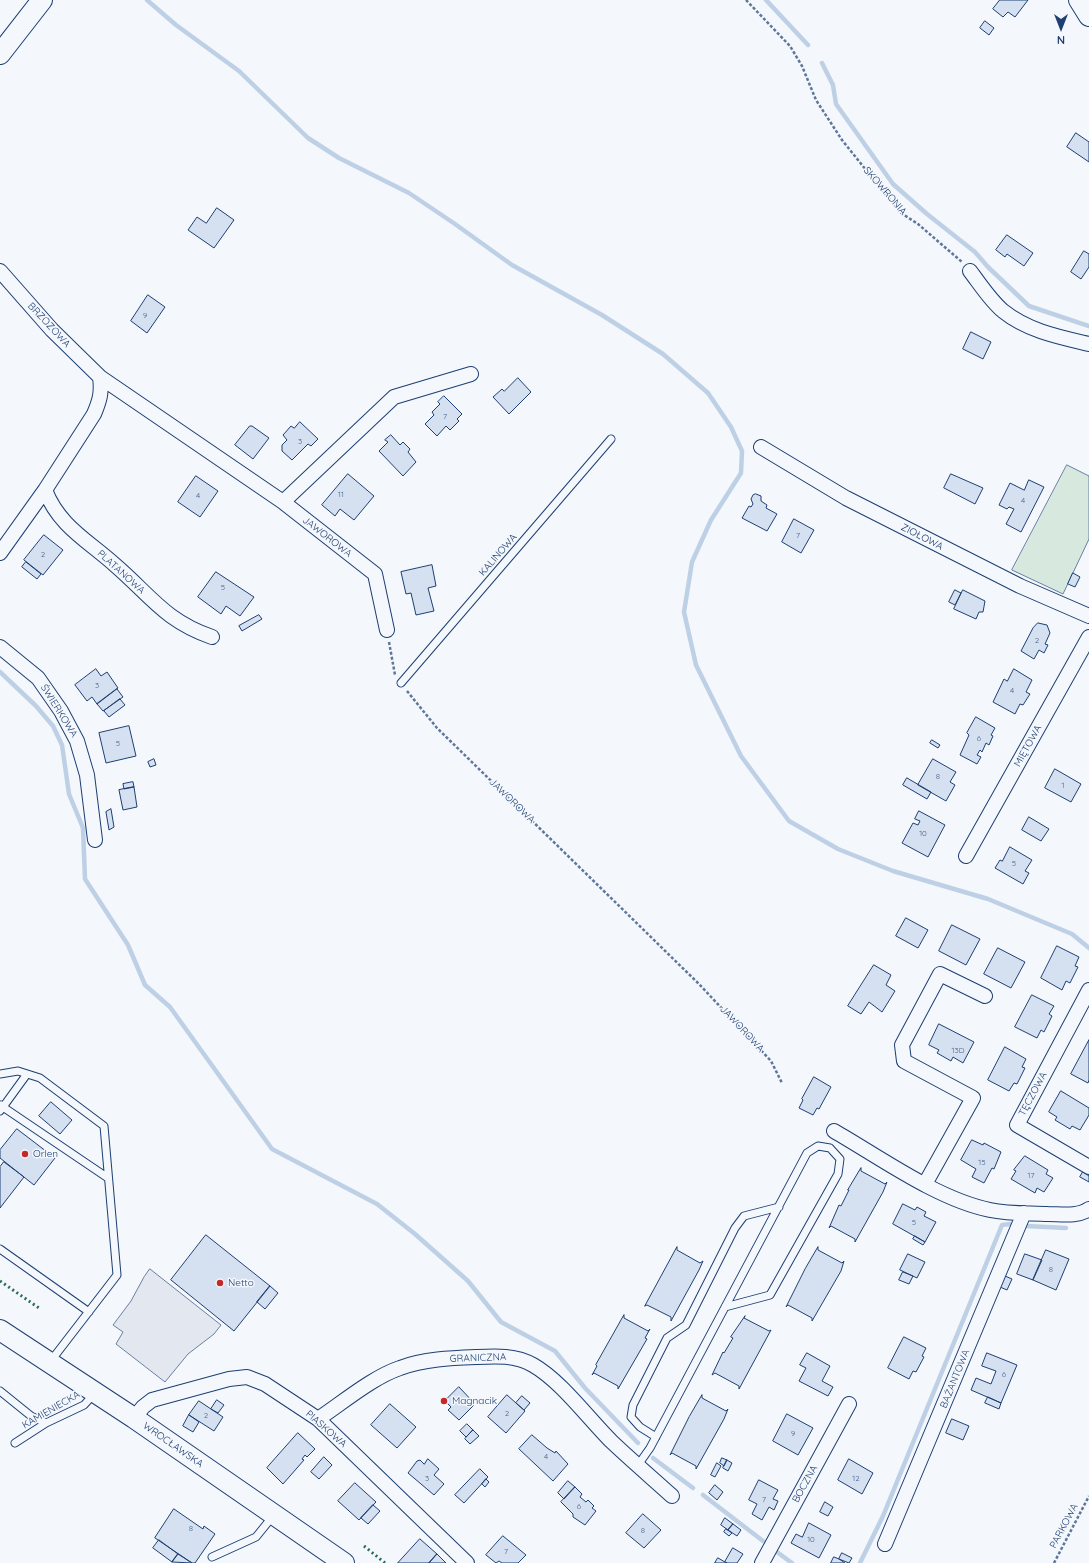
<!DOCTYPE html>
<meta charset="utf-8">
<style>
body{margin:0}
#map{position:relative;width:1089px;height:1563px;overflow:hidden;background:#f4f7fb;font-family:Quicksand,sans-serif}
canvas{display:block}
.north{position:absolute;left:1041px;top:8px;width:40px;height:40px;-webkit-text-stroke:3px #f4f7fb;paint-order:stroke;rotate:180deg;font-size:11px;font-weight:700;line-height:16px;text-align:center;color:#1d3f73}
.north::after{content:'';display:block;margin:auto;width:14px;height:18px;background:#1d3f73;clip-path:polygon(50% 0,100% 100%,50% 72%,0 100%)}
</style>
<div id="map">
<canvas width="1089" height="1563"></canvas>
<div class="north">N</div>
</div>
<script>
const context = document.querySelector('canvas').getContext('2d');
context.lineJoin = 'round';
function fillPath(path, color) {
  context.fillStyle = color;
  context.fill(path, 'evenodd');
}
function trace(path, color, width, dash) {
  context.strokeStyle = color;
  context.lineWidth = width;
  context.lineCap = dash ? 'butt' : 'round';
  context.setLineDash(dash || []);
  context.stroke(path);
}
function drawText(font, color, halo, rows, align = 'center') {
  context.font = font + ' Quicksand,sans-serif';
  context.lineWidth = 3;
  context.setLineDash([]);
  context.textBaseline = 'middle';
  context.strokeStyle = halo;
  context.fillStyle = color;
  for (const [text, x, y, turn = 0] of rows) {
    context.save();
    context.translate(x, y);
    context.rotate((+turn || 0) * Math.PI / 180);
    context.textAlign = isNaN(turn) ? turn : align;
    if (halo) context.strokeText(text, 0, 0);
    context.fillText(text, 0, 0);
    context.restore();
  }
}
const green = new Path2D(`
 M 1067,465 L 1089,476 L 1089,539 L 1063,594 L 1012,570 Z`);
fillPath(green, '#d7e8df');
trace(green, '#687fa3', 1);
const parking = new Path2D(`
 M 150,1269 L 221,1325 L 214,1334 L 188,1354 L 165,1382 L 116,1344 L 123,1332 L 113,1325 L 131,1301 L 144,1277 Z`);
fillPath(parking, '#e3e8f0');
trace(parking, '#687fa3', 1);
trace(new Path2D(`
 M 147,0 L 176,25 L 239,71 L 308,138 L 339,158 L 409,193 L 455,224 L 512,265 L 602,315 L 663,354 L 708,393 L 731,427 L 742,451 L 741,473 L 711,520 L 692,562 L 684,612 L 696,665 L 741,756 L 789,821 L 838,849 L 893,871 L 988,899 L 1072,934 L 1089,948
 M 766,0 L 808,45
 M 822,63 L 833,85 L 836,104 L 893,184 L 927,214 L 975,252 L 988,267 L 1029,306 L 1089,326
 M 0,672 L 36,706 L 53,726 L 62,745 L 69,794 L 83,828 L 85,879 L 128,945 L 145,985 L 170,1007 L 272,1149 L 377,1204 L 415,1234 L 468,1281 L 501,1322 L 555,1351 L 585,1388 L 638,1443
 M 1026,1226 L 1066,1228
 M 653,1458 L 693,1488
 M 703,1495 L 763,1541
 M 777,1552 L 792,1563
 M 860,1563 L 883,1516 L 1002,1225 L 1010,1224`), '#bed0e5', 4.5);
const building = new Path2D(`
 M 1000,0 L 1028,0 L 1015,17 L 1008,12 L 1003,17 L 993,9 Z
 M 985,21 L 994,28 L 989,35 L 980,28 Z
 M 1076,133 L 1089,142 L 1089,162 L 1067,147 Z
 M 217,208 L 234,220 L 214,248 L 188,230 L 197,217 L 206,223 Z
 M 1007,235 L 1033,253 L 1024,266 L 1007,254 L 1005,257 L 996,250 Z
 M 1084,251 L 1089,254 L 1089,267 L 1081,279 L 1071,272 Z
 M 148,295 L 165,307 L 147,333 L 131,321 Z
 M 971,332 L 991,342 L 983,359 L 963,349 Z
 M 518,378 L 531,392 L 509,414 L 493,397 L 502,389 L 504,391 Z
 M 444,396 L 462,414 L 457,419 L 459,421 L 450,430 L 446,426 L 437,436 L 425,424 L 434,415 L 432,412 L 440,404 L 438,402 Z
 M 300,422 L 318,439 L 311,446 L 308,444 L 292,460 L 282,451 L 282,445 L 287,440 L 283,435 L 291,426 L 294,428 Z
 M 250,426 L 252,426 L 269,438 L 253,459 L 235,445 Z
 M 391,435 L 400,445 L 403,442 L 410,449 L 408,452 L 416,462 L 403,476 L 379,451 L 388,442 L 385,440 Z
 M 348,474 L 374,496 L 354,520 L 340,509 L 335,516 L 322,505 Z
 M 951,474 L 983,488 L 975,504 L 944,488 Z
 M 196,476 L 218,491 L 200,517 L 178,502 Z
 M 1029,480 L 1044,487 L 1021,532 L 1006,524 L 1014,509 L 1009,507 L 1007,509 L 999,505 L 1010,483 L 1024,490 Z
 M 756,494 L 761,496 L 761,501 L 767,505 L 766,508 L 777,514 L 767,531 L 742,518 L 749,506 L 751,507 L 753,504 L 751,499 L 753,495 Z
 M 794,519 L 814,530 L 801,553 L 782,542 Z
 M 44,535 L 63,550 L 43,575 L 24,560 Z
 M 26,562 L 41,574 L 37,579 L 22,567 Z
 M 432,565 L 436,586 L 428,588 L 434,611 L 416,615 L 411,593 L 406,594 L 401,572 Z
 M 216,572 L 254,597 L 240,616 L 226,606 L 221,614 L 198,597 Z
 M 1073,573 L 1080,577 L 1075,587 L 1068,584 Z
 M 955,590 L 961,593 L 955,605 L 949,602 Z
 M 963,590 L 985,601 L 983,612 L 979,612 L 976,619 L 954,609 Z
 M 259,615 L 262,619 L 242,631 L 239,626 Z
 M 1038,623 L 1047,625 L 1050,633 L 1045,644 L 1048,645 L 1044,653 L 1039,650 L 1034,659 L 1021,651 L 1033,628 Z
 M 96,669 L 101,676 L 107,672 L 118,688 L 97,704 L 92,697 L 87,701 L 75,685 Z
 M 1014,669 L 1032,680 L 1026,692 L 1030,694 L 1023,705 L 1020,704 L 1015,714 L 993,702 L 1004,679 L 1007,681 Z
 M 117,689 L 123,697 L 103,711 L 97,704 Z
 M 120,699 L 125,705 L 109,717 L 104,711 Z
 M 976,717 L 995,728 L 991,735 L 993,736 L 989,745 L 986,743 L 982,752 L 980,750 L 977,755 L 981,757 L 977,764 L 960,755 L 969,735 L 967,733 Z
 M 129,726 L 136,756 L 106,763 L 99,733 Z
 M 932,740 L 940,745 L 938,748 L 930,743 Z
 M 154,759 L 156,765 L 150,767 L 148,762 Z
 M 933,759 L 956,772 L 950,782 L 955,785 L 946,801 L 918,785 Z
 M 1055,769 L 1081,784 L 1071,802 L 1045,788 Z
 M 907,778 L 931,792 L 927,799 L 903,785 Z
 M 133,782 L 134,787 L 124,789 L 123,784 Z
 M 134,787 L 137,807 L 123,810 L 119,790 Z
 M 111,809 L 114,827 L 109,830 L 106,812 Z
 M 919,811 L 945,825 L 928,857 L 902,843 L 913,823 L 918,825 L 920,821 L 915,819 Z
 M 1029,817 L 1049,829 L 1041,841 L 1022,830 Z
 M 1010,847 L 1032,860 L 1025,871 L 1029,873 L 1023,884 L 995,868 L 1000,860 L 1002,861 Z
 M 906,918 L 928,930 L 918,948 L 896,936 Z
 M 952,925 L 980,939 L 966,965 L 939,951 Z
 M 1057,946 L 1079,957 L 1075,966 L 1078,967 L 1070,983 L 1066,981 L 1062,990 L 1041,978 Z
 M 998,948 L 1025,962 L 1011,988 L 984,974 Z
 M 874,965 L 891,975 L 886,985 L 895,991 L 882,1012 L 869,1002 L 861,1014 L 848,1006 Z
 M 1032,995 L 1054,1006 L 1049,1014 L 1052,1016 L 1044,1032 L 1041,1030 L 1037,1038 L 1015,1027 Z
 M 939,1024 L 974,1042 L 963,1063 L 953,1057 L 951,1061 L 937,1053 L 939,1050 L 929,1045 Z
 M 1089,1040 L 1089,1080 L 1088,1083 L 1071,1074 Z
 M 1005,1047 L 1026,1059 L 1022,1067 L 1025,1068 L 1017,1084 L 1014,1083 L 1009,1091 L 988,1080 Z
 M 814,1077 L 831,1087 L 819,1109 L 817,1108 L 813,1115 L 799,1108 L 803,1100 L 802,1099 Z
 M 1061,1091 L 1089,1108 L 1089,1115 L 1080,1130 L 1072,1126 L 1070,1129 L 1055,1120 L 1057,1117 L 1049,1112 Z
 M 51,1102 L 72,1120 L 60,1134 L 39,1116 Z
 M 17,1129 L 55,1158 L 34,1185 L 0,1158 L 0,1150 Z
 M 972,1140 L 983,1145 L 984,1143 L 1001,1152 L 994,1169 L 992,1168 L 984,1183 L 972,1177 L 976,1169 L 961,1160 Z
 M 1025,1156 L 1048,1170 L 1046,1174 L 1053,1178 L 1044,1192 L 1037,1188 L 1035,1193 L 1011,1179 L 1016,1171 L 1014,1170 Z
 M 4,1162 L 24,1177 L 0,1208 L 0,1167 Z
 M 861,1168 L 861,1171 L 885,1184 L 887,1182 L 883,1192 L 855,1242 L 855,1239 L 831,1226 L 829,1228 L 839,1205 L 841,1206 L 849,1190 L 848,1190 Z
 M 1083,1172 L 1089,1176 L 1089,1182 L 1080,1177 Z
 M 903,1204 L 915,1210 L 917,1207 L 926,1212 L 924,1216 L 936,1222 L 925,1242 L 893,1224 Z
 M 206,1235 L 270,1286 L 234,1331 L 171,1280 Z
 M 915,1236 L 925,1242 L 923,1245 L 913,1239 Z
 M 677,1247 L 677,1250 L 700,1263 L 703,1261 L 699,1270 L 671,1321 L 671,1317 L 647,1305 L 645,1306 Z
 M 818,1247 L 818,1250 L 842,1263 L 844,1261 L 841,1271 L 812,1321 L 812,1318 L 788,1305 L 786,1307 L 805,1269 Z
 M 1046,1250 L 1069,1259 L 1056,1290 L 1033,1280 Z
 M 908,1254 L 925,1262 L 917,1278 L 900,1270 Z
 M 1025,1254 L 1042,1260 L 1033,1280 L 1017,1274 Z
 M 903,1272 L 913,1276 L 909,1284 L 899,1280 Z
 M 1005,1276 L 1012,1279 L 1007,1290 L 1000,1287 Z
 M 270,1286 L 278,1293 L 265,1309 L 257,1302 Z
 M 624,1315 L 624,1318 L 648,1331 L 650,1329 L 645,1338 L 647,1339 L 618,1389 L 618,1386 L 594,1373 L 592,1375 L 597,1366 L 596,1365 Z
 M 745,1316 L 744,1318 L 769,1331 L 771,1330 L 739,1389 L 739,1386 L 715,1373 L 712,1375 L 723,1352 L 724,1353 L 733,1338 L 731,1337 Z
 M 904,1337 L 926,1348 L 922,1356 L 924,1357 L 916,1372 L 913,1371 L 909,1379 L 888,1368 Z
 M 807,1353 L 830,1366 L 822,1381 L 833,1387 L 828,1396 L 799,1381 L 806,1368 L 800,1365 Z
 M 987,1353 L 1017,1365 L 1001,1403 L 971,1390 L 976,1378 L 991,1384 L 996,1371 L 982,1366 Z
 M 459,1387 L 475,1404 L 459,1420 L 448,1410 L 451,1407 L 445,1401 Z
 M 507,1395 L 525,1411 L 506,1433 L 488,1417 Z
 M 702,1395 L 702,1398 L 726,1411 L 728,1409 L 724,1419 L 696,1469 L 696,1466 L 672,1453 L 670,1455 L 689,1417 Z
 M 522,1396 L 530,1403 L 524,1410 L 516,1403 Z
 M 988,1397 L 1001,1403 L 999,1409 L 985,1403 Z
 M 217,1400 L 224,1405 L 218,1413 L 211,1409 Z
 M 199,1401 L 223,1417 L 214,1431 L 189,1415 Z
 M 390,1404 L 416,1427 L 397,1448 L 371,1425 Z
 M 787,1414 L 813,1428 L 798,1455 L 773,1441 Z
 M 189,1415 L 199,1422 L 193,1432 L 183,1426 Z
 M 952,1419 L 969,1426 L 963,1440 L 946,1433 Z
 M 467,1424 L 473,1430 L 466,1437 L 460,1431 Z
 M 473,1430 L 479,1436 L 470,1444 L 465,1439 Z
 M 298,1433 L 315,1449 L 307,1457 L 305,1455 L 302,1459 L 304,1460 L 283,1484 L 267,1468 Z
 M 532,1435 L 547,1448 L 555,1453 L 556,1451 L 568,1464 L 553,1481 L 519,1449 Z
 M 324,1457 L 332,1465 L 319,1479 L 311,1472 Z
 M 722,1458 L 727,1460 L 724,1466 L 720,1463 Z
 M 428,1459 L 439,1469 L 434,1475 L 444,1484 L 434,1495 L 408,1473 L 417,1461 L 420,1460 L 424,1464 Z
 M 849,1459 L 873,1473 L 862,1494 L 838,1480 Z
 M 727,1460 L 732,1463 L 728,1471 L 723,1468 Z
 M 717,1463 L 721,1466 L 715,1477 L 711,1475 Z
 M 480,1469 L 488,1477 L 464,1503 L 455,1495 Z
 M 486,1479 L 489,1482 L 485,1487 L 482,1484 Z
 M 759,1480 L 778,1490 L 773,1499 L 778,1501 L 774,1510 L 769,1507 L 762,1520 L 752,1514 L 757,1504 L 749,1500 Z
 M 568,1481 L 575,1487 L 564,1499 L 558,1493 Z
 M 355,1483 L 376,1502 L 359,1520 L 338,1501 Z
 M 715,1485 L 723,1492 L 717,1500 L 709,1493 Z
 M 575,1487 L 582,1494 L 580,1497 L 586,1502 L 588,1500 L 594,1506 L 592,1508 L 596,1511 L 585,1525 L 573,1517 L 573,1514 L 561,1502 Z
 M 825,1502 L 833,1507 L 828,1516 L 820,1512 Z
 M 373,1505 L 380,1511 L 368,1524 L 361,1518 Z
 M 174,1509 L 203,1529 L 204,1526 L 215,1534 L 195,1563 L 192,1563 L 155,1538 Z
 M 643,1514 L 661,1530 L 644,1548 L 626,1533 Z
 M 725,1518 L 733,1524 L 728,1530 L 721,1525 Z
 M 809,1523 L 831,1535 L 819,1558 L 791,1543 L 796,1534 L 802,1537 Z
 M 733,1524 L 741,1530 L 737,1536 L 728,1530 Z
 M 726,1529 L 732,1533 L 729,1536 L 724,1532 Z
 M 503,1536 L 526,1555 L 518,1563 L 502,1563 L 499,1561 L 496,1563 L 486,1555 Z
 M 420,1539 L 437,1554 L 429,1563 L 398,1563 Z
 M 159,1540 L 178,1554 L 172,1562 L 153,1548 Z
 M 733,1548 L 743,1554 L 737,1563 L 727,1563 L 725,1562 Z
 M 842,1553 L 852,1558 L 849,1563 L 839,1559 Z
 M 178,1554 L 192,1563 L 172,1562 Z
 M 437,1554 L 446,1563 L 429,1563 Z
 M 834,1557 L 839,1559 L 845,1563 L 831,1563 Z
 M 718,1558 L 725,1562 L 727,1563 L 715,1563 Z`);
fillPath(building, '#d5e0f0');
trace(building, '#1d3f73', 1);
const lane = new Path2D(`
 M 401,683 L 611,439
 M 0,1074 L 18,1071 L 40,1078 L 104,1126 L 117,1275 L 50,1362
 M 1,1105 L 3,1107 L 27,1074
 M 0,1111 L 3,1107 L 108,1178
 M 0,1249 L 89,1312
 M 0,1391 L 31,1416 L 46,1423
 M 656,1437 L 640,1427 L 631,1417 L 633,1405 L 667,1338 L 686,1325 L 735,1228 L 744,1216 L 779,1207
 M 15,1443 L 46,1423 L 84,1405 L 95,1393
 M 638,1465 L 650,1448 L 807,1153 L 818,1146 L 830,1148 L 840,1159 L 838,1174 L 770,1295 L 725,1307
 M 212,1557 L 256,1537 L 273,1516`);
const street = new Path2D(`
 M 0,271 L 52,330 L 100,377 L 283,502 L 375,574 L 387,630
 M 970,271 C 980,284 990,300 1003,311 C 1028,331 1059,337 1089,344
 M 761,447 L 846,498 L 1020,586 L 1089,616
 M 45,490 C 59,526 87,540 115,565 C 150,595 165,621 212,637
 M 283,502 L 394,397 L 471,374
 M 0,553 L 45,490 L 94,414 C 100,400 102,392 100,377
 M 0,647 L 38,678 L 61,711 L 77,741 L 87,775 L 95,840
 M 966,856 L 1089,637
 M 1089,990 L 1017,1125 L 1089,1167
 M 834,1131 C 881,1158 937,1199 990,1210 C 1009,1214 1029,1213 1048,1214 C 1061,1214 1078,1217 1089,1209
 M 925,1184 L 973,1098 L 904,1061 L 902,1045 L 940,974 L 985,996
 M 134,1418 L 143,1407 L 152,1400 L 229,1379 L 247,1377 L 265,1384 L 318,1419 L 467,1563
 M 318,1419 C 342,1403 373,1377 400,1368 C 424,1359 452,1358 477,1357 C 496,1356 516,1355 533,1365 C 561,1381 588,1418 611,1441 C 631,1460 651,1477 672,1496
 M 885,1544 L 1024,1213
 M 762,1563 L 849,1404`);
const secondary = new Path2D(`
 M 1079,0 L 1089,16
 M 0,54 L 42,0
 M 0,1330 L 134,1418 L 344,1563`);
trace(lane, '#1d3f73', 9);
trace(street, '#1d3f73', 16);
trace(secondary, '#1d3f73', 22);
trace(new Path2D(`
 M 746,0 L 790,46 L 802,66 L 816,100 L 842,140 L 882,190 L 901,213 L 918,224 L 962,262
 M 389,642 L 395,675
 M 407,691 L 437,728 L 699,984 L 771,1061 L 782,1083
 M 1054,1563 L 1089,1496`), '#5e769c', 2.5, [3, 2]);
trace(lane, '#f4f7fb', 7);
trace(street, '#f4f7fb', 14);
trace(secondary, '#f4f7fb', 20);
trace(new Path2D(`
 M 0,1281 L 39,1308
 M 364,1546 L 385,1563`), '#2c6c60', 3, [2, 3]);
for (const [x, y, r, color] of [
 [25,1154,4,"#c62828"],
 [220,1283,4,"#c62828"],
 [444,1401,4,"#c62828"]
]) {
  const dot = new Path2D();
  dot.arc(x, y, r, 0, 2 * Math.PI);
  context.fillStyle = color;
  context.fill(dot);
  trace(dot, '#f4f7fb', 1.5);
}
drawText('8px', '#4b6792', null, [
 ["9",145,316],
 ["7",445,417],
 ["3",300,442],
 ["11",341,495],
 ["4",198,496],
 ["4",1023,501],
 ["7",798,536],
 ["2",43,555],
 ["5",223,588],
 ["2",1037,641],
 ["3",97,686],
 ["4",1012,691],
 ["6",979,739],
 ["5",118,744],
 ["8",938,777],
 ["1",1063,786],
 ["10",923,834],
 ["5",1014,864],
 ["13D",958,1051],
 ["15",982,1163],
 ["17",1031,1176],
 ["5",914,1223],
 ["8",1051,1270],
 ["6",1004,1375],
 ["2",507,1414],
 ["2",206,1416],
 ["9",793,1434],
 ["4",546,1457],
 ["3",427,1479],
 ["12",856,1479],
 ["7",764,1500],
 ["6",579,1507],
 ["8",191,1529],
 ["8",643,1531],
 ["10",811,1540],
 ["7",506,1552]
]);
drawText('10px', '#1d3f73', '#f4f7fb', [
 ["SKOWRONIA",885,191,49],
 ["BRZOZOWA",49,325,47],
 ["JAWOROWA",327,537,38],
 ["ZIOŁOWA",922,537,27],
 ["KALINOWA",498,555,-49],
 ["PLATANOWA",121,572,42],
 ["ŚWIERKOWA",59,711,58],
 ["MIĘTOWA",1028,746,-61],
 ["JAWOROWA",512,801,44],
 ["JAWOROWA",742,1029,47],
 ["TĘCZOWA",1033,1094,-62],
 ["GRANICZNA",478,1358,-2],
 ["BAŻANTOWA",955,1379,-68],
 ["KAMIENIECKA",51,1410,-30],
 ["PIASKOWA",326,1429,41],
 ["WROCŁAWSKA",173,1445,35],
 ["BOCZNA",805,1484,-61],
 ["PARKOWA",1064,1526,-62]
]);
drawText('10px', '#1d3f73', '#f4f7fb', [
 ["Orlen",33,1154],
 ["Netto",228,1283],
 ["Magnacik",452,1401]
], 'left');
</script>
